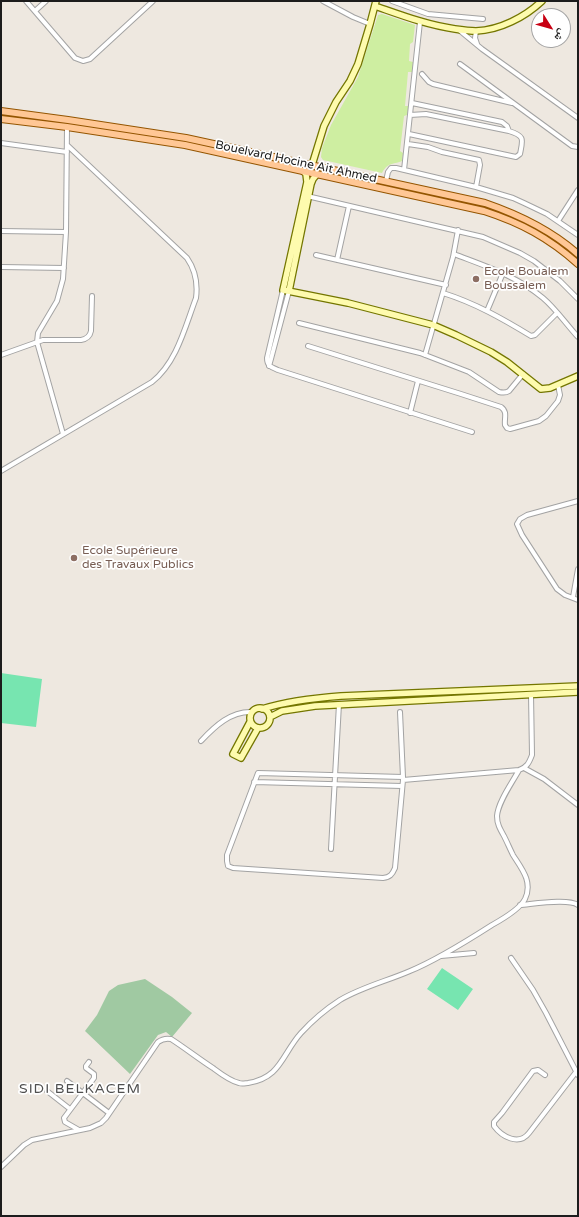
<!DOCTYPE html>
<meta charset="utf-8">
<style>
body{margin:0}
#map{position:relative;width:579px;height:1217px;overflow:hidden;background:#eee8e0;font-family:"Varela Round","Noto Naskh Arabic",sans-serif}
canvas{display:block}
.frame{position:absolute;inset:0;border:2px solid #1c1c1c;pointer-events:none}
.north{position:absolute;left:531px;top:8px;width:40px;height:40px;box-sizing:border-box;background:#fff;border:1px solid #a4a4a4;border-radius:50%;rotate:127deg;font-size:11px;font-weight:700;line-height:16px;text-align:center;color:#1c1c1c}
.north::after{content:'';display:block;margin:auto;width:14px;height:18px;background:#c80013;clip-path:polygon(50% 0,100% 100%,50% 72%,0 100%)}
</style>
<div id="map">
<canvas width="579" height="1217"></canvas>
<div class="frame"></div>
<div class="north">ش</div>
</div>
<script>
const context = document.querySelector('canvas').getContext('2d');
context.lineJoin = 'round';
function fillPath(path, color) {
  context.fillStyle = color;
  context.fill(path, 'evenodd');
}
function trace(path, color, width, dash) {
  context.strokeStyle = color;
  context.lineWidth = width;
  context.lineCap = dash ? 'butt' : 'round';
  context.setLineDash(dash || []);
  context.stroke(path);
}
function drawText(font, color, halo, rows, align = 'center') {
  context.font = font + ' "Varela Round",sans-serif';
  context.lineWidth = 3.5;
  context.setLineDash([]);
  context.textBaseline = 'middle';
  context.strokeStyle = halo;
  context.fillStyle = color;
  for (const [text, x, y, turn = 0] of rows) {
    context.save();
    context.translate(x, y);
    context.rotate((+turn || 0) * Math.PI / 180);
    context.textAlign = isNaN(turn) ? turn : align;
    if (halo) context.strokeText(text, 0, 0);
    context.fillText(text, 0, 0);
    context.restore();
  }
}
fillPath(new Path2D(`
 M 382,14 L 415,25 L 413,42 L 410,44 L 409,61 L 413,62 L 412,72 L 408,72 L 405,106 L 409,106 L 407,115 L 404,116 L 400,151 L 403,153 L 402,161 C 392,165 388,162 382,173 L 323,160 L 321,157 L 322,148 L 331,125 L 358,77 L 378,15 Z`), '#ceeea1');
fillPath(new Path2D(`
 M 145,979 L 172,997 L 192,1013 L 172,1037 L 166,1032 L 158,1035 L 130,1074 L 85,1031 L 97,1015 L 109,991 L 118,985 Z`), '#a0c9a2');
fillPath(new Path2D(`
 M 1,673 L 42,679 L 36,727 L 1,723 Z
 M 442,968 L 473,989 L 458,1010 L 427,989 Z`), '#77e5b0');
const street = new Path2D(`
 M 26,1 L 75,58 L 83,61 L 90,59 L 153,1
 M 323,1 L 353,17 L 370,24
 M 392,1 L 428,14 L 483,19
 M 35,11 L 46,1
 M 459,30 L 482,49 L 578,118
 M 476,31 L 475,38 L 477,44
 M 460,64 L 572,146 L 578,147
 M 422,74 L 429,82 L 433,84 L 512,103
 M 412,103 L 502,122 L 507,126 L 509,131
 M 409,134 L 516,157 L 520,154 C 523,139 525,136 509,131 L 426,114 L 410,115
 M 1,143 L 67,152
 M 408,144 L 428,147 L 442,152 L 479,160 L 480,165 L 476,187
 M 404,170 L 420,22
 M 386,181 L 388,172 L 391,168 L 396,168 L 476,187 L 513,198 L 524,203 L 547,214 L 578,235
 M 307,196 L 483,237 L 520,253 L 534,261 L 560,281 L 578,299
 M 558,221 L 578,190
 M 1,231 L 66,232
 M 454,254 C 485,266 517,276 543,298 C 556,309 566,324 578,337
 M 316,255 L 446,285
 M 337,260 L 349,206
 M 1,267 L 64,268
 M 283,290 L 267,358 C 267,366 271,367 278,370 L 472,432
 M 443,293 C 475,303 503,319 531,336 L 535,335 L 557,313
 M 487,311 L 503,273
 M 299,323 L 420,353 L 469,372 L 499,392 C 503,393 506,393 509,391 L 523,374
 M 308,346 L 461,394 L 501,407 C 508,412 504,418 505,425 L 507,428 L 510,429 L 539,421 L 546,416 L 558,401 L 560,395 L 558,385
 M 1,355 L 43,340 L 81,340 C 87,339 90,336 91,331 L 92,296
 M 425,355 L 453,257 L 458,230
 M 269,366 L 271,359 L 289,291
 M 410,413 L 418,381
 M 63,434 L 37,342 L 38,333 L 57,301 L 63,279 L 66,232 L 67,127
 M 1,471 L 152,382 C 177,362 185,327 196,298 C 198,283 196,271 187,258 L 67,145
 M 578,501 L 527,515 L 520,519 L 517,524 L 522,535 L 557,589 L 565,595 L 578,600
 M 573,597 L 578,569
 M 400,712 L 403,777 L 403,780 L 395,868 C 392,875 390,877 383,878 L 233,868 L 228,866 L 227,861 L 227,855 L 258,773 L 403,777
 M 201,741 C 215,726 231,711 252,712
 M 524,768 L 544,779 L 578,805
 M 403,780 L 519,770 C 527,767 529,763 532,755 L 531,694
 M 254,782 L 402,786
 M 331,849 L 339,704
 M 520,905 C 533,904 568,898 578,905
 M 441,956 L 474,953
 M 511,958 L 533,990 L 546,1013 L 578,1075
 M 545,1075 L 538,1070 L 533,1071 L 502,1113 L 494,1122 L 494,1126 C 502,1137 519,1146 529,1133 L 576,1072
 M 67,1081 L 109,1113
 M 47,1091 L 70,1109
 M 79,1130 L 65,1122 L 64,1118 L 94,1078 L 94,1074 L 86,1068 L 86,1066 L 89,1062
 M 1,1167 L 24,1145 L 32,1140 L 90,1128 L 101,1123 L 106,1118 L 158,1042 C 162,1039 166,1038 171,1039 C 185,1048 199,1059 213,1068 C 221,1074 230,1081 239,1083 C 242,1084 246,1083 248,1083 C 281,1078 282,1054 301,1033 C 312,1021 326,1009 340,1000 C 362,987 387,981 410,971 C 437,960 467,941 492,925 C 501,920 520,909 525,899 C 533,882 522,869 513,855 C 510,849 507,842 504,836 C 500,829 497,824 497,816 C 498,802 512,783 519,770`);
const secondary = new Path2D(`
 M 375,6 C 401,15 427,25 455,29 C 462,30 469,31 476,31 C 500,30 525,17 542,1
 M 312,165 L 324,126 L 336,102 L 350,81 L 358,64 L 370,24 L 376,1
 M 303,171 L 306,174 L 307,182 L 283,290 L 348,303 L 433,325 L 456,335 L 491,352 L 507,362 L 541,389 L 550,388 L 578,376
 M 289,291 L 311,184 L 313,179 L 317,174
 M250 718a10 10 0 1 1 20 0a10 10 0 1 1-20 0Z
 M 262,709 C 288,701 314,698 341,696 L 578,686
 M 270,717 L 282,711 L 315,706 L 578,692
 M 250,722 L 233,754 L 241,758 L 258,728`);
const primary = new Path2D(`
 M 1,111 L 68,120 L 186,138 L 485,203 C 520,215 551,230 578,254
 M 1,119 L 67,127 L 185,145 L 484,211 C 521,223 549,238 578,264`);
trace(street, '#a3a3a3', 6);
trace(secondary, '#747600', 8);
trace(primary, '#945500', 8);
trace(street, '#fff', 4);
trace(secondary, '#fefbae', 5.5);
trace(primary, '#ffc795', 6);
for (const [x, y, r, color] of [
 [476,279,4,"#8d6e63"],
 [74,558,4,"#8d6e63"]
]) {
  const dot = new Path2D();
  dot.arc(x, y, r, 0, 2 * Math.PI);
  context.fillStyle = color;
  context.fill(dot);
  trace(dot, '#fff', 1.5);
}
drawText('12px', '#1c1c1c', '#fff', [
 ["Bouelvard Hocine Ait Ahmed",296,162,12]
]);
drawText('12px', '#785e54', '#fff', [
 ["Ecole Boualem",484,272],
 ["Boussalem",484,286],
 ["Ecole Supérieure",82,551],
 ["des Travaux Publics",82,565]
], 'left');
context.letterSpacing = '1px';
drawText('14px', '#4f4f4f', '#fff', [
 ["SIDI BELKACEM",80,1089]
]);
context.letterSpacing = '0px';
</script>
